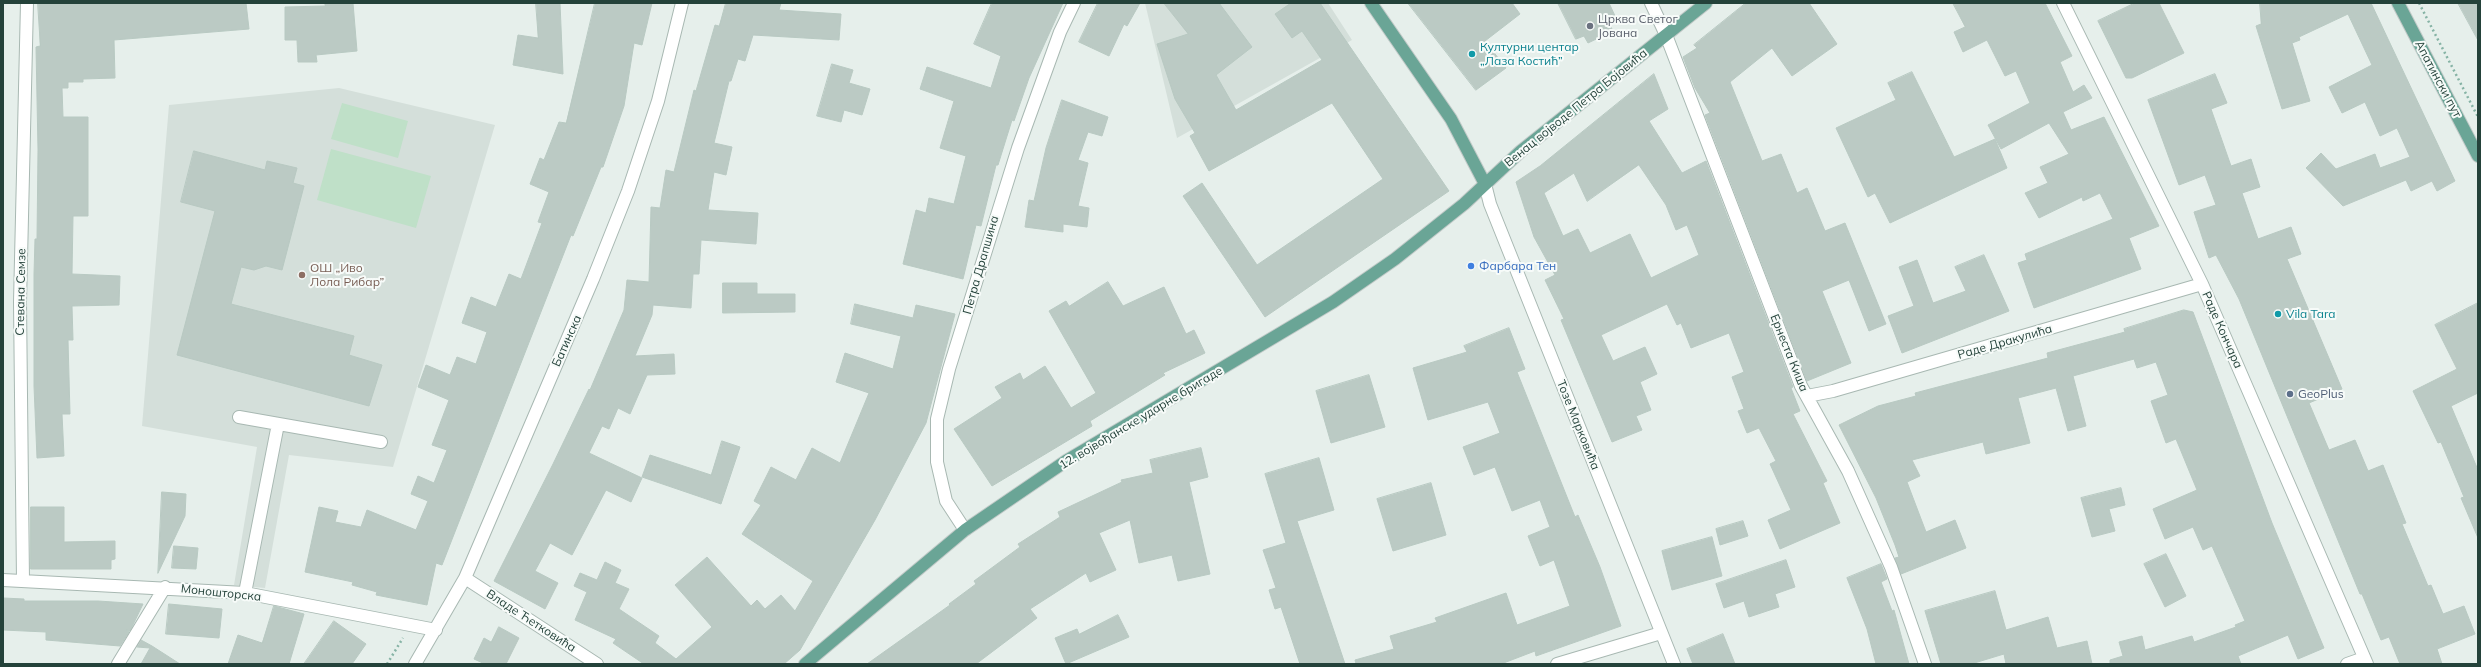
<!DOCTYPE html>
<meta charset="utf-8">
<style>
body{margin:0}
#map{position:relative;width:2481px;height:667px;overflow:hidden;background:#e6efeb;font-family:Mulish,sans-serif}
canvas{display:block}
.frame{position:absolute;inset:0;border:4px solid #24423a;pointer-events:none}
</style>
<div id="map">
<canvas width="2481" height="667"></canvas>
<div class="frame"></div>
</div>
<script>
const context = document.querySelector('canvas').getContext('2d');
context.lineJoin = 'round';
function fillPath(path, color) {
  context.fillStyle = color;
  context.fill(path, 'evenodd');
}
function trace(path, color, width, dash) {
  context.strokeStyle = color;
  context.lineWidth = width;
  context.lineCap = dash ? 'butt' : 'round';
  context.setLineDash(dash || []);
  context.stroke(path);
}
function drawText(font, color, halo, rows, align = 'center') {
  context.font = font + ' Mulish,sans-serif';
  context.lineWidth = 4;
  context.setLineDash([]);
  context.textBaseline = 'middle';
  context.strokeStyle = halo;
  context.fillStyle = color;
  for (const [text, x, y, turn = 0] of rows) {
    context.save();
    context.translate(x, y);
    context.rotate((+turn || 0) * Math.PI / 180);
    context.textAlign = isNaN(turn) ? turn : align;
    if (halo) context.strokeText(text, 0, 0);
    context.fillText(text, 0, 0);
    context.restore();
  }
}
fillPath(new Path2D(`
 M 1145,3 L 1328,3 L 1352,40 L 1177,138 Z
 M 339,88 L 495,125 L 393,467 L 289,455 L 265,588 L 234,585 L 257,447 L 142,426 L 169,105 Z`), '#d4dfda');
fillPath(new Path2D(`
 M 342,103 L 408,121 L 398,158 L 331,139 Z
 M 331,149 L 431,176 L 416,228 L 317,200 Z`), '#bfe0c8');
const building = new Path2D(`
 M 38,3 L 246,3 L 249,29 L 114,40 L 115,78 L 83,79 L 83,82 L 68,82 L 68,88 L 62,88 L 63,117 L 88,117 L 88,216 L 73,216 L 72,274 L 120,276 L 119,305 L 72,306 L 73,340 L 68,340 L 70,414 L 62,414 L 64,456 L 37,458 L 34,386 L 34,274 L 35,239 L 37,239 L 38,150 L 36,47 L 40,46 Z
 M 325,3 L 353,3 L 357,51 L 316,55 L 317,62 L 298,62 L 297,40 L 285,40 L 285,7 L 325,6 Z
 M 536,3 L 560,3 L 563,74 L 513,65 L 518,35 L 538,38 Z
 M 595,3 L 652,3 L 642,45 L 634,43 L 624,106 L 603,167 L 601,167 L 573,236 L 571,235 L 442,565 L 436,563 L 427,605 L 376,595 L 377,592 L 352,585 L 353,582 L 305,572 L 319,507 L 338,511 L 335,522 L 361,527 L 367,510 L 416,530 L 428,501 L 411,494 L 418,476 L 434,483 L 447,450 L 432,445 L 449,400 L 418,387 L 426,365 L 450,375 L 457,357 L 476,364 L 487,332 L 462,323 L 471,297 L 496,307 L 509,274 L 521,279 L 542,223 L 538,222 L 549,192 L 530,184 L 540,158 L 544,160 L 559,122 L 566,123 Z
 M 726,3 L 781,3 L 779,10 L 841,14 L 839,40 L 753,35 L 745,61 L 738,59 L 731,81 L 729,81 L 714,143 L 732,147 L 726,175 L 714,172 L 708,210 L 758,213 L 756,244 L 701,240 L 699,274 L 693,274 L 691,308 L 653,305 L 652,315 L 635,356 L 674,354 L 675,374 L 647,375 L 630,414 L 618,408 L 609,429 L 602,426 L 589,453 L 642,478 L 631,502 L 606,490 L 572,555 L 550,543 L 535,571 L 558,583 L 545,609 L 494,581 L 553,464 L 589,389 L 590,390 L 624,310 L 627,280 L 649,282 L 651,207 L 660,208 L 666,170 L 674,172 L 694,90 L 696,91 L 715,25 L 719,26 Z
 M 992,3 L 1063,3 L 1029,78 L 1014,121 L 1012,120 L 998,165 L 996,165 L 981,226 L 976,225 L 963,279 L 903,264 L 916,210 L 926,213 L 929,198 L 954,204 L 966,156 L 940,148 L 954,101 L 920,89 L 927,67 L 991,88 L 1001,56 L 974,44 Z
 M 1098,3 L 1140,3 L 1127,26 L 1124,24 L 1109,56 L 1079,42 Z
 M 1164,3 L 1219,3 L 1252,47 L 1216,75 L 1236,110 L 1322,60 L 1302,31 L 1292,38 L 1275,14 L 1291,3 L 1320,3 L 1449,191 L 1265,317 L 1183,196 L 1202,183 L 1257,265 L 1383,179 L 1332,103 L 1209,171 L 1190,136 L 1195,133 L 1175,99 L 1157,44 L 1188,34 Z
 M 1408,3 L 1512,3 L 1520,14 L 1485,41 L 1506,68 L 1476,90 Z
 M 1558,3 L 1609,3 L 1616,18 L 1608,21 L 1613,31 L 1588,43 L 1584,36 L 1576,39 Z
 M 1746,3 L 1809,3 L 1837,44 L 1792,76 L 1772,48 L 1730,82 L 1762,161 L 1781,154 L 1797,193 L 1807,188 L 1825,231 L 1845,223 L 1886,324 L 1869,331 L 1849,280 L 1822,291 L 1851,363 L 1807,381 L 1705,115 L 1710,113 L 1695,88 L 1683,57 L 1697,48 L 1694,45 Z
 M 1953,3 L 2045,3 L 2072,56 L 2060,62 L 2073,92 L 2084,85 L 2092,98 L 2063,112 L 2071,130 L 2104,117 L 2159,226 L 2129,238 L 2141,269 L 2034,308 L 2018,263 L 2027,260 L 2025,254 L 2113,219 L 2100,193 L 2083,201 L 2082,197 L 2039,218 L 2025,193 L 2048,183 L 2040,167 L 2069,154 L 2049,123 L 2001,149 L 1988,125 L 2030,103 L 2016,71 L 2005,76 L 1987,40 L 1963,52 L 1954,32 L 1965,27 Z
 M 2135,3 L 2159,3 L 2184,53 L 2132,78 L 2126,78 L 2098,21 Z
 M 2260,3 L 2371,3 L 2455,181 L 2437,191 L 2432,181 L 2411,191 L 2406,180 L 2343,206 L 2306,168 L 2321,153 L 2336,169 L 2375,154 L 2380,168 L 2410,157 L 2397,128 L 2380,136 L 2365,102 L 2342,113 L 2329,87 L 2372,65 L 2348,14 L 2299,37 L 2300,40 L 2292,43 L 2310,101 L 2282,109 L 2256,26 L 2261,24 Z
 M 2458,3 L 2478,3 L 2478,40 Z
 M 832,64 L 853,70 L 849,83 L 870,89 L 862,115 L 844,110 L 841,122 L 817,116 Z
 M 1912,72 L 1954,157 L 1995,139 L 2007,168 L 1890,223 L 1875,193 L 1868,197 L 1836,128 L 1896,100 L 1888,83 Z
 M 1654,74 L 1668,109 L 1649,121 L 1682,173 L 1706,161 L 1793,387 L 1791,388 L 1800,411 L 1793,414 L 1827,481 L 1823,483 L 1840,523 L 1780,549 L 1768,520 L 1791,510 L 1770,464 L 1776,461 L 1759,428 L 1747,433 L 1738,411 L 1744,409 L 1732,377 L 1744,372 L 1729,333 L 1691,348 L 1681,323 L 1677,325 L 1667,304 L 1601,335 L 1613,361 L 1645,347 L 1657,374 L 1640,382 L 1651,410 L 1636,416 L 1642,430 L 1612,442 L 1561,320 L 1564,319 L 1545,280 L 1555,275 L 1534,237 L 1516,182 L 1540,166 ZM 1639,165 L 1666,205 L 1676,230 L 1687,225 L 1699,255 L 1651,278 L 1630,234 L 1590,253 L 1578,229 L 1563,236 L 1544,193 L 1574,173 L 1587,201 Z
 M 2215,74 L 2227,103 L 2211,109 L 2231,166 L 2251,159 L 2260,187 L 2242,193 L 2258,239 L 2291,227 L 2301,254 L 2287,259 L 2342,389 L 2309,403 L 2329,450 L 2355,440 L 2368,471 L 2383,465 L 2406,523 L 2402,524 L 2428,586 L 2431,585 L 2443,614 L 2464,606 L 2475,634 L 2437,649 L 2442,664 L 2400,664 L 2389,637 L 2381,640 L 2362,594 L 2360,594 L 2239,299 L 2216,255 L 2209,258 L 2194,212 L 2216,205 L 2205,175 L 2179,185 L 2148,100 Z
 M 1062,100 L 1108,117 L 1102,136 L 1088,132 L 1078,160 L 1088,163 L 1078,206 L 1089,208 L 1087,227 L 1063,224 L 1063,232 L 1025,227 L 1029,200 L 1034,201 L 1046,148 Z
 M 194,151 L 265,170 L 267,161 L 297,168 L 293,183 L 304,186 L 282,270 L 266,266 L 254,270 L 241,267 L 231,304 L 354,336 L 349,355 L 382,365 L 369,406 L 177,355 L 215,211 L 181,202 Z
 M 1984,255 L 2009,311 L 1902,353 L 1888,316 L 1914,306 L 1899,267 L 1917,260 L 1933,303 L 1966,291 L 1955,267 Z
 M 1108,282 L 1123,306 L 1164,287 L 1186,334 L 1194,330 L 1205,353 L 1163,373 L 1165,375 L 1090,421 L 1092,426 L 992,486 L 954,429 L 1002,398 L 995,387 L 1020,373 L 1023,380 L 1045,366 L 1071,408 L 1096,393 L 1049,311 L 1066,301 L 1069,306 Z
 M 723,283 L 757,283 L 757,294 L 795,294 L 795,312 L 723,313 Z
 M 2478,303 L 2478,393 L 2451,406 L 2478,470 L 2478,538 L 2461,498 L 2464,497 L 2441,442 L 2438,443 L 2413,391 L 2457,369 L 2435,325 Z
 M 855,304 L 913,318 L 916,305 L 955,314 L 926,423 L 875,520 L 800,650 L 784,664 L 644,664 L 613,643 L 616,639 L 575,620 L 587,592 L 574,586 L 580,573 L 597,580 L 605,562 L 621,570 L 615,583 L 629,589 L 619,609 L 659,636 L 655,643 L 676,659 L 712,627 L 675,585 L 707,557 L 751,606 L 757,600 L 765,609 L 781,595 L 795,611 L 813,581 L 742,534 L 761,505 L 754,501 L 771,467 L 796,480 L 812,448 L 840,463 L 869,393 L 836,382 L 845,353 L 893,369 L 901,336 L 851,324 Z
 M 2184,310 L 2193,312 L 2272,523 L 2324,648 L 2298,659 L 2288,635 L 2238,656 L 2241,664 L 2110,664 L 2110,660 L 2123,656 L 2119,642 L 2142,636 L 2145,650 L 2192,636 L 2194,642 L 2236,627 L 2235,625 L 2245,621 L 2212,546 L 2203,550 L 2193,527 L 2165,539 L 2153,509 L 2197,490 L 2176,439 L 2166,443 L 2151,401 L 2168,395 L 2156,362 L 2137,368 L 2134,359 L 2073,376 L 2086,426 L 2068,431 L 2056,388 L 2018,398 L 2030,443 L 1986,454 L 1983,442 L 1912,460 L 1920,476 L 1907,482 L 1926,532 L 1955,520 L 1966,548 L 1901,574 L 1895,558 L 1899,557 L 1895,545 L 1876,498 L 1839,425 L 1878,406 L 1916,396 L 1915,393 L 2048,358 L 2047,353 L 2125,332 L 2124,329 Z
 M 1509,328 L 1525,369 L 1517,372 L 1575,517 L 1578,515 L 1600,567 L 1621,626 L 1536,656 L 1535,651 L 1501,664 L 1356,664 L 1355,660 L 1394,649 L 1390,636 L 1437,622 L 1435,618 L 1506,593 L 1517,625 L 1570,606 L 1554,560 L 1540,566 L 1528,536 L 1550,527 L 1540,500 L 1512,511 L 1495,467 L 1474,475 L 1463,447 L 1500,433 L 1488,402 L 1428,420 L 1413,368 L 1467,352 L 1464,346 Z
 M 1369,375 L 1385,427 L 1331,443 L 1316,391 Z
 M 722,441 L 740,447 L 721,504 L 642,477 L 650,455 L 711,475 Z
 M 1201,448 L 1208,477 L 1189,482 L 1210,574 L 1178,581 L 1172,555 L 1139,563 L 1130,520 L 1099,533 L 1116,570 L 1090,582 L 1086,573 L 1030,609 L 1037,618 L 976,664 L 867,664 L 950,605 L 949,604 L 976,584 L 974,581 L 1020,547 L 1018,544 L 1060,517 L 1058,512 L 1122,482 L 1121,480 L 1153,473 L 1150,460 Z
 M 1319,458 L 1334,510 L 1297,521 L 1345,664 L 1300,664 L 1281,607 L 1275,609 L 1269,590 L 1276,588 L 1263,550 L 1286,543 L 1265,474 Z
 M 1431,483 L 1446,535 L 1393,551 L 1377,499 Z
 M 2121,488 L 2125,505 L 2109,509 L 2115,531 L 2092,537 L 2081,498 Z
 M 162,492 L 186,494 L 185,516 L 158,573 Z
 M 31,507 L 64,507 L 64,542 L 115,541 L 115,559 L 111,560 L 111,569 L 31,569 Z
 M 1743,521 L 1748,536 L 1720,545 L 1716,529 Z
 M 1712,537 L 1722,576 L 1672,590 L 1662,551 Z
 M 174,546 L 198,548 L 196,569 L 172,568 Z
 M 2166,554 L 2186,596 L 2165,607 L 2144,564 Z
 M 1786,560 L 1795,587 L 1775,594 L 1779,607 L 1749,617 L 1744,601 L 1724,608 L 1716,584 Z
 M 1881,564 L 1887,579 L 1881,582 L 1892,611 L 1894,610 L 1909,664 L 1876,664 L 1867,629 L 1847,578 Z
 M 1995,591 L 2006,630 L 2048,617 L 2057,648 L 2087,641 L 2092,664 L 2006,664 L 2004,654 L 1971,664 L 1941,664 L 1925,611 Z
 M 3,598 L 24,599 L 24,601 L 98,601 L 143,604 L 130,631 L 126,630 L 129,632 L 120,646 L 46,640 L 46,632 L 3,630 Z
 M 169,604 L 222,609 L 219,638 L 166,634 Z
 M 274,606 L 304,614 L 289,664 L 228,664 L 238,635 L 262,643 Z
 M 1118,615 L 1129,637 L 1066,664 L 1055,638 L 1077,629 L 1079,634 Z
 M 334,621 L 366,644 L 352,664 L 304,664 Z
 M 499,627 L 519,638 L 506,664 L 485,664 L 474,659 L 484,638 L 491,642 Z
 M 1723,634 L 1735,664 L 1693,664 L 1687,649 Z
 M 141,640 L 152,646 L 180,664 L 141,664 L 150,648 L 137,647 Z`);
fillPath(building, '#bbcac4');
trace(building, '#b8c9c2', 1);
const minor = new Path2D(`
 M 1651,3 L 1666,35 L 1801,386 L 1848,471 L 1891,567 L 1925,664
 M 2063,3 L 2202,284 L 2367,664
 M 1485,184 L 1490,204 L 1674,664
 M 1807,396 L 1833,391 L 2202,284
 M 239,417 L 381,442
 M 965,530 L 946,501 L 937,462 L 937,419 L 949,369 L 1018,148 L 1060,32 L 1074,3
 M 465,578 L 597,664
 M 3,580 L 245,593 L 436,630
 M 23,581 L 20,302 L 27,3
 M 245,593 L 278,424
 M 118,664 L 165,587
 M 415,664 L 465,578 L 593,279 L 628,191 L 658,101 L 682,3
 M 1557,664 L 1661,633
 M 2347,664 L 2364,658`);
const major = new Path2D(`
 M 1371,3 L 1451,119 L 1485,184
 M 2398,3 L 2478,156
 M 805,664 L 965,530 L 1066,461 L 1333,302 L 1395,259 L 1464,204 L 1521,151 L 1706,3`);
trace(minor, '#a8b8b2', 14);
trace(major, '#c2cac8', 14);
trace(new Path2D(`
 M 2419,3 L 2478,117
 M 387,664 L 403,638`), '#86b3a5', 2.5, [2, 3]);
trace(minor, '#fff', 12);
trace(major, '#6aa596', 12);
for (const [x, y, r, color] of [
 [1590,26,4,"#6b7280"],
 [1472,54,4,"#0f9aa8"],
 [1471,266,4,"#3f7fe0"],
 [302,275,4,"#8d6e63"],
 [2278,314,4,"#0f9aa8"],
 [2290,394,4,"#5c6f8a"]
]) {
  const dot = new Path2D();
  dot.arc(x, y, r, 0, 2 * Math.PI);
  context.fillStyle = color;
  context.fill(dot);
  trace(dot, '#f7fbf9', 1.5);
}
drawText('12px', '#5b616d', '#f7fbf9', [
 ["Црква Светог",1598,19],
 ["Јована",1598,33]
], 'left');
drawText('12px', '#0d838f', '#f7fbf9', [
 ["Културни центар",1480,47],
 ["„Лаза Костић”",1480,61],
 ["Vila Tara",2286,314]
], 'left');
drawText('12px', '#24423a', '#f7fbf9', [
 ["Апатински пут",2438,79,62],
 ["Венац војводе Петра Бојовића",1576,108,-39],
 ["Петра Драпшина",981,265,-74],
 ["Стевана Семзе",21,292,-89],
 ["Раде Кончара",2222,330,66],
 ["Батинска",567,341,-66],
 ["Раде Дракулића",2005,342,-16],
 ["Ернеста Киша",1789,353,68],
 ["12. војвођанске ударне бригаде",1141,418,-31],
 ["Тозе Марковића",1578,425,68],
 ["Моношторска",221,593,6],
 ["Владе Ћетковића",531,621,33]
]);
drawText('12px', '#366cbe', '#f7fbf9', [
 ["Фарбара Тен",1479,266]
], 'left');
drawText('12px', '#785e54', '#f7fbf9', [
 ["ОШ „Иво",310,268],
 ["Лола Рибар”",310,282]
], 'left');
drawText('12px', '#4e5e75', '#f7fbf9', [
 ["GeoPlus",2298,394]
], 'left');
</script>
